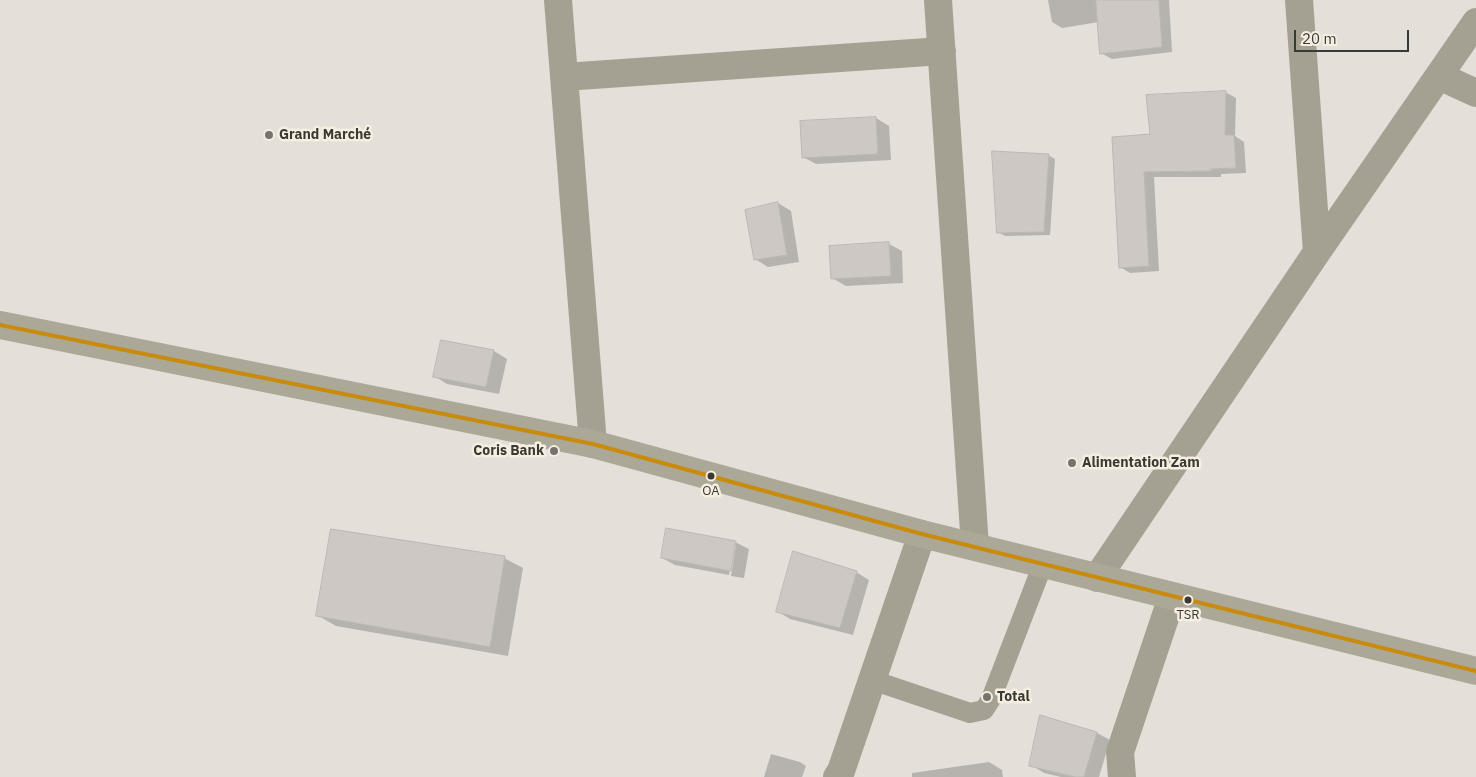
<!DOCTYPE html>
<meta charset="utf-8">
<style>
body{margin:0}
#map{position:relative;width:1476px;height:777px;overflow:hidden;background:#e4dfd9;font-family:"IBM Plex Sans",sans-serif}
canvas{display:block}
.scale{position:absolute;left:1294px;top:30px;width:115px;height:22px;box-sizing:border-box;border:2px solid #3b3934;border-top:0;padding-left:6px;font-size:15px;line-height:18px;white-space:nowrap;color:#3b3934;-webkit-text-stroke:4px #f5eee1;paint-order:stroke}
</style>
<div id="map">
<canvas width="1476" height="777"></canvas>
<div class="scale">20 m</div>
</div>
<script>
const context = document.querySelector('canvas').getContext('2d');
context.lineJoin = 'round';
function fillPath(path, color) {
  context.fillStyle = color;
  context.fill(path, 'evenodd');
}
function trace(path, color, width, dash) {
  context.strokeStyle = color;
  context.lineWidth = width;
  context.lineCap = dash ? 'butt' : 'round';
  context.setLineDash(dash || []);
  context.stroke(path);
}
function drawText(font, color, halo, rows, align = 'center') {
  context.font = font + ' "IBM Plex Sans",sans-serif';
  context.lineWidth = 5;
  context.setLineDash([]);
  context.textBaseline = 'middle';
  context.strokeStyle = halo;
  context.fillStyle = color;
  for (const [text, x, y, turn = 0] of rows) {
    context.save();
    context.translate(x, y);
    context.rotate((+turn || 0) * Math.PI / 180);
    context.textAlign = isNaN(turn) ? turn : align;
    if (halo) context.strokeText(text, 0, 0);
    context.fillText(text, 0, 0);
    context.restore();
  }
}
fillPath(new Path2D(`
 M 1048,0 L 1169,0 L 1172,52 L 1112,59 L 1101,53 L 1099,22 L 1062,28 L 1052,22 Z
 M 1225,92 L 1236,98 L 1235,136 L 1244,142 L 1246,173 L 1221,174 L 1221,177 L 1154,177 L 1159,271 L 1130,273 L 1120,267 L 1151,135 Z
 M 876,118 L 889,126 L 891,160 L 816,164 L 803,157 Z
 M 1048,155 L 1055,159 L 1050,235 L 1005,236 L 998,232 Z
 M 778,203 L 791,211 L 799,262 L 768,267 L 755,259 Z
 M 889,244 L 902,251 L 903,283 L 846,286 L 832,278 Z
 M 494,351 L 507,359 L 499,394 L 447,384 L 434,376 Z
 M 735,542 L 749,549 L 744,578 L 731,576 L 736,545 L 734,545 L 729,575 L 675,565 L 662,558 Z
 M 504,558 L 523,568 L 508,656 L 336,626 L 317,615 Z
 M 856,572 L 869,580 L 853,635 L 790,619 L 777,611 Z
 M 1097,733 L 1110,740 L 1099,777 L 1061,777 L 1044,773 L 1031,765 Z
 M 771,754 L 800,762 L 806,766 L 802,777 L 764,777 Z
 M 989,762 L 1002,770 L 1003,777 L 912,777 L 912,773 Z`), '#0003');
const building = new Path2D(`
 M 1096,0 L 1159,0 L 1162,47 L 1100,54 Z
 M 1226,91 L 1225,135 L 1234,135 L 1236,168 L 1211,169 L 1211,171 L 1144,172 L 1149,266 L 1119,268 L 1112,137 L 1150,134 L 1146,95 Z
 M 876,117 L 878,154 L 802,158 L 800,121 Z
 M 992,151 L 1049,154 L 1044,232 L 997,233 Z
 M 778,202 L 787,255 L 754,260 L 745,210 Z
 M 889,242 L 891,276 L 831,279 L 829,246 Z
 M 441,340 L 494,350 L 486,387 L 433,377 Z
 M 666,528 L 736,541 L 731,571 L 661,558 Z
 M 331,529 L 505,556 L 490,647 L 316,616 Z
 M 793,551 L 857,571 L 840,628 L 776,612 Z
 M 1040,715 L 1097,732 L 1084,777 L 1075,777 L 1029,766 Z`);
fillPath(building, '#cdc8c4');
trace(building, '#bbb7b2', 1);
trace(new Path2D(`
 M 872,680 L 970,713 L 984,710 L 991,699 L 1043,564`), '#a4a192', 20);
trace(new Path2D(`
 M 558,0 L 593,444
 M 938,0 L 975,546
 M 1299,0 L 1317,252
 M 1439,76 L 1476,93
 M 564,77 L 942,51
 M 1097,578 L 1317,252 L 1476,22
 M 837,777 L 841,771 L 922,534
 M 1122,777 L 1120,752 L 1172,597`), '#a4a192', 28);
trace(new Path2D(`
 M 0,325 L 593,444 L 922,534 L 1476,671`), '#aca898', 28);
trace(new Path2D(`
 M 0,325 L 593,444 L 922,534 L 1476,671`), '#c88b0d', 4);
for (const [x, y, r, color] of [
 [269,135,5,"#76736e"],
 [554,451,5,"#76736e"],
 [1072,463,5,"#76736e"],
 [711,476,4.5,"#3b3934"],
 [1188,600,4.5,"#3b3934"],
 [987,697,5,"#76736e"]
]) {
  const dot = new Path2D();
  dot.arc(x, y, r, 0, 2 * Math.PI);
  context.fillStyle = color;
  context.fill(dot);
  trace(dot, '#f5eee1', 2);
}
drawText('13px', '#3b3934', '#f5eee1', [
 ["OA",711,491],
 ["TSR",1188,615]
]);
drawText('bold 14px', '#3b3934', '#f5eee1', [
 ["Grand Marché",279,135],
 ["Coris Bank",544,451,"right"],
 ["Alimentation Zam",1082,463],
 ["Total",997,697]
], 'left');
</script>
